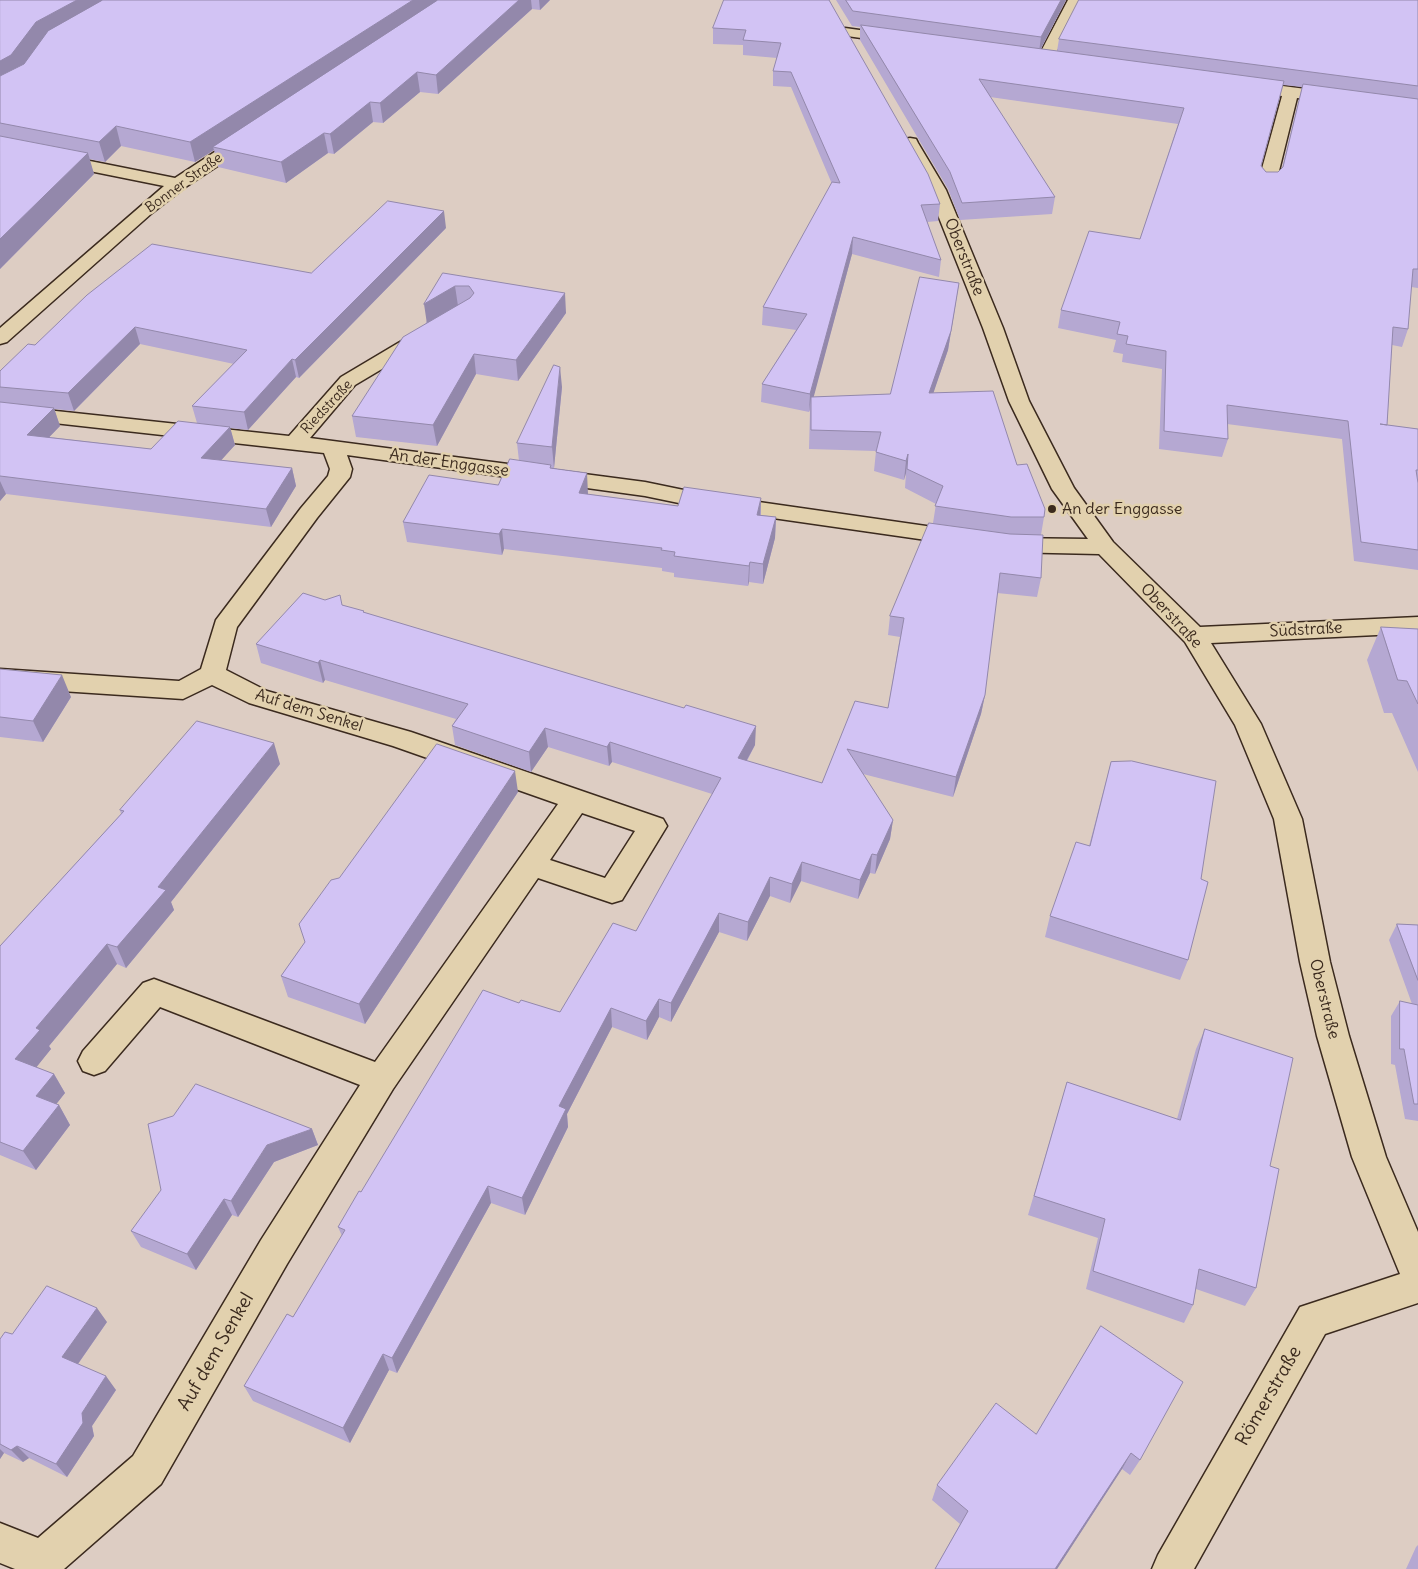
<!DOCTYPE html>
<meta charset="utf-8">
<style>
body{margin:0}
canvas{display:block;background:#ddcdc3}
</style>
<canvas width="1418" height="1569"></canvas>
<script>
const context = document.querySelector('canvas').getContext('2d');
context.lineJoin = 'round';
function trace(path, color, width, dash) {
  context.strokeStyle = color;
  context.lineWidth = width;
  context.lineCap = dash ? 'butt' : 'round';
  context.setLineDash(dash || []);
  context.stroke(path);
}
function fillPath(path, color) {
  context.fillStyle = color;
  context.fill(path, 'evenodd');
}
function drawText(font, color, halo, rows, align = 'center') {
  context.font = font + ' Delius,sans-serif';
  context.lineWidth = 5;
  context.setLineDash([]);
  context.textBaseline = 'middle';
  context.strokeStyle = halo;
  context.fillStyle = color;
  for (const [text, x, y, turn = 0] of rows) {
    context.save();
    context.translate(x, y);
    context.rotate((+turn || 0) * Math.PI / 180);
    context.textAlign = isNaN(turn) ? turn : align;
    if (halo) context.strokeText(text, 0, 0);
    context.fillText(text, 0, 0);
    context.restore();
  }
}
const minor = new Path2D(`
 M 1068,0 L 1082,0 L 1053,59 L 1045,64 L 1040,62 L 1037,59 Z
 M 845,28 L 896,35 L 903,39 L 896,43 L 840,35 L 838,32 L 840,29 Z
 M 1244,81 L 1337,93 L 1345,98 L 1337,103 L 1297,98 L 1276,183 L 1273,187 L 1261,187 L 1258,183 L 1282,96 L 1238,89 L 1236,86 Z
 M 248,133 L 254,134 L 256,138 L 254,142 L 184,188 L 152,213 L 7,342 L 0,344 L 0,328 L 164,186 L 0,153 L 0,143 L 175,178 L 242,134 Z
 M 910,138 L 916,139 L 918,143 L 946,190 L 1003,328 L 1029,401 L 1074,488 L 1113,542 L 1200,627 L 1418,617 L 1418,633 L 1211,643 L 1261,724 L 1302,819 L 1330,962 L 1349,1036 L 1386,1157 L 1418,1232 L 1418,1303 L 1325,1334 L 1194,1569 L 1152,1569 L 1158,1555 L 1300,1307 L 1400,1274 L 1352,1157 L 1317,1036 L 1300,962 L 1274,819 L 1235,725 L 1185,642 L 1099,554 L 1006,552 L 998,550 L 994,545 L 998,540 L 1006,538 L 1088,539 L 1052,489 L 1009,401 L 983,328 L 928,190 L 902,143 L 904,139 Z
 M 422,331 L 429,333 L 432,337 L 429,341 L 355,385 L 310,438 L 645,482 L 703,494 L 961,531 L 969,533 L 973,538 L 969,543 L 961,545 L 703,508 L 645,496 L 347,455 L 352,469 L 350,477 L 317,518 L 237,627 L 226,670 L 267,691 L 411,732 L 663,819 L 667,826 L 622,900 L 612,903 L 538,878 L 393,1089 L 287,1264 L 161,1484 L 64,1569 L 15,1569 L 0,1563 L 0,1523 L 38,1538 L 133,1456 L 261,1240 L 360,1085 L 160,1007 L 105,1071 L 94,1075 L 83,1071 L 78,1061 L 83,1051 L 143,983 L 154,979 L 375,1062 L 558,804 L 393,746 L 249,703 L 212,685 L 183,699 L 0,687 L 0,669 L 179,681 L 201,669 L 216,620 L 301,508 L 328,476 L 330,469 L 324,453 L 0,417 L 0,405 L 289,436 L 341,377 L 415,333 ZM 582,813 L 635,831 L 605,878 L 550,860 Z`);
trace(minor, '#3b2a1e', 3);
fillPath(minor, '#e2d1ae');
fillPath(new Path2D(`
 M 0,0 L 550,0 L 540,10 L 532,9 L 438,94 L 420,92 L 383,123 L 373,122 L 334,154 L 328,153 L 286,183 L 218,167 L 214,150 L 195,162 L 121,146 L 105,162 L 89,159 L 94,174 L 0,269 Z
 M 829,0 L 940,204 L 938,221 L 927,222 L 941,260 L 939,277 L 852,254 L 813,397 L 890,394 L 956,302 L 948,350 L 933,393 L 1017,465 L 1044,517 L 1041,535 L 1041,578 L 1037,597 L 997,593 L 985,695 L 981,714 L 953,797 L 863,774 L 893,820 L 890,839 L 875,874 L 870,873 L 858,899 L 801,881 L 790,903 L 770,896 L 747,941 L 719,932 L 671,1022 L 659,1017 L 647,1040 L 612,1027 L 567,1114 L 568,1127 L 525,1215 L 491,1203 L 397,1373 L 389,1370 L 350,1443 L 253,1401 L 244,1386 L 293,1317 L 342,1236 L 338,1227 L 361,1192 L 519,1003 L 560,1012 L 636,931 L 712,794 L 612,762 L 609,766 L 548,747 L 531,772 L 455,745 L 452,726 L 456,719 L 325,680 L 323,683 L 261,663 L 256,644 L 342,605 L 755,745 L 747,761 L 822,783 L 855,701 L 888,708 L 900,637 L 888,635 L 890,616 L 933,523 L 936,504 L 905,488 L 906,473 L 904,480 L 874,471 L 876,451 L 809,449 L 810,410 L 809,412 L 761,402 L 762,384 L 796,330 L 762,325 L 763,307 L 832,184 L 791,87 L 773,86 L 773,71 L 777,58 L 743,55 L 743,45 L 713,44 L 713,28 Z
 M 836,0 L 1066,0 L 1041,49 L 1057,51 L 1059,39 L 1418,0 L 1418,288 L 1411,287 L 1408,329 L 1402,347 L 1392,345 L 1387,425 L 1418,429 L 1418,570 L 1354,561 L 1342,439 L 1227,424 L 1228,439 L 1222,457 L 1159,449 L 1162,369 L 1122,362 L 1123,354 L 1113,352 L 1116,340 L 1058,328 L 1061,310 L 1140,239 L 1178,124 L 990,97 L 1055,197 L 1052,214 L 960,220 L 948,189 L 860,40 L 860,27 L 852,26 ZM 1283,85 L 1302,87 L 1282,168 L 1278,172 L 1266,172 L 1261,166 Z
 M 446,228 L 299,378 L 296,377 L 248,430 L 230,428 L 235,445 L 221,460 L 292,468 L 296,486 L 271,527 L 6,494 L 0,501 L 0,371 L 35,345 L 311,273 ZM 140,344 L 234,364 L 192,406 L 197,423 L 151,449 L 49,437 L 60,426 L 54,409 L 74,411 Z
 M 443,273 L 566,313 L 518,381 L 476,374 L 437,446 L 356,437 L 352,416 L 426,323 Z
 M 562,387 L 554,468 L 551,468 L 588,494 L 678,506 L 761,498 L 761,515 L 776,517 L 775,538 L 763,584 L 749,582 L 748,586 L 674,577 L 674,573 L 662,571 L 662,568 L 504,549 L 502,555 L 407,542 L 403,522 L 498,485 L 519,461 L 517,443 Z
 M 1381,627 L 1418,629 L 1418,772 L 1392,713 L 1384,713 L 1367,660 Z
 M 0,669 L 71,697 L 43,742 L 0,737 Z
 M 1111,762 L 1188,960 L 1180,980 L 1045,937 L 1050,916 L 1089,846 Z
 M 280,764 L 171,902 L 174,910 L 126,968 L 117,964 L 49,1046 L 51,1049 L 36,1067 L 54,1074 L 65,1093 L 56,1104 L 59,1105 L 70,1125 L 36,1170 L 0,1155 L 0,946 L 121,814 L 120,810 Z
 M 518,792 L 365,1024 L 288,997 L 281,976 L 305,942 L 339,878 Z
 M 1397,924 L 1418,925 L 1418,1121 L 1405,1119 L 1395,1065 L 1391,1064 L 1391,1016 L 1400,1001 L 1412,1004 L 1389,940 Z
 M 1205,1029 L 1270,1166 L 1256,1288 L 1245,1306 L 1196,1289 L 1193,1305 L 1184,1323 L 1086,1289 L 1098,1238 L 1028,1215 L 1067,1082 L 1177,1119 L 1196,1049 Z
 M 312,1129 L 318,1145 L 274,1162 L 238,1217 L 232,1215 L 196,1270 L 141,1247 L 131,1231 Z
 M 107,1322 L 78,1364 L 116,1390 L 92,1426 L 94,1436 L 67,1477 L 29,1458 L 23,1462 L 4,1453 L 0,1459 L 0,1339 L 12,1334 Z
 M 1101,1326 L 1140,1460 L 1130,1475 L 1122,1469 L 1057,1569 L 935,1569 L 960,1524 L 932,1500 L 937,1485 L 1036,1434 Z
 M 1418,1545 L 1418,1569 L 1406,1569 L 1416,1547 Z`), '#b5a8d2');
fillPath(new Path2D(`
 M 77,0 L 115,0 L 18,75 L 0,84 L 0,61 L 36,22 Z
 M 413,0 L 445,0 L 213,147 L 214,150 L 195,162 L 190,142 Z
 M 519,0 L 531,0 L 532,9 L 438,94 L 436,75 Z
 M 539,0 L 550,0 L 540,10 Z
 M 1061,0 L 1066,0 L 1039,52 L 1041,37 Z
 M 417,72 L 420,92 L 383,123 L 380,103 Z
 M 370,102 L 373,122 L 334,154 L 330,134 Z
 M 116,126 L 121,146 L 105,162 L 99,142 Z
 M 324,133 L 328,153 L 286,183 L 281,162 Z
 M 88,153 L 94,174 L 0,269 L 0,239 Z
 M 444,211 L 446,228 L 299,378 L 295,360 Z
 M 853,237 L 852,254 L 811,407 L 811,397 L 809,412 L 810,394 Z
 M 959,283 L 948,350 L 927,412 L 929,393 Z
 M 455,286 L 458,306 L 427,324 L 424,304 Z
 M 565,293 L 566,313 L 518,381 L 516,360 Z
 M 135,327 L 140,344 L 74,411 L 68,393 Z
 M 474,354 L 476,374 L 437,446 L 433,425 Z
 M 292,359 L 296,377 L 248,430 L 244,412 Z
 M 560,367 L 562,387 L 554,468 L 552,447 Z
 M 54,408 L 60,426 L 34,453 L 27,435 Z
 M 230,427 L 235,445 L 207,476 L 201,458 Z
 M 908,454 L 906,473 L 904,480 L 906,461 Z
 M 292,468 L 296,486 L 271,527 L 266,509 Z
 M 587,473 L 588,494 L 581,513 L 579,493 Z
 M 0,481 L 6,494 L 0,501 Z
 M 761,498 L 760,519 L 757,515 Z
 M 776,517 L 775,538 L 763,584 L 763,564 Z
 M 502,529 L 504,549 L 502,555 L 499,534 Z
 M 750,562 L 749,582 L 748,586 L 749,566 Z
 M 320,660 L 325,680 L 323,683 L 318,663 Z
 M 62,675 L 71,697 L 43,742 L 33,721 Z
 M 985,695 L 981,714 L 953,797 L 956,777 Z
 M 756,726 L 755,745 L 737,778 L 738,758 Z
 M 545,728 L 548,747 L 531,772 L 529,752 Z
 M 610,742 L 612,762 L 609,766 L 607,747 Z
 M 274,743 L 280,764 L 171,902 L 174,910 L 126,968 L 117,947 L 158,887 Z
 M 515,771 L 518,792 L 365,1024 L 359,1004 Z
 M 893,820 L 890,839 L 875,874 L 877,855 Z
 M 872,854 L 870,873 L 858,899 L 860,880 Z
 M 802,862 L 801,881 L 790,903 L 792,884 Z
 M 770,877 L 770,896 L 747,941 L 748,922 Z
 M 719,913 L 719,932 L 671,1022 L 671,1003 Z
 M 107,944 L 117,964 L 49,1046 L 51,1049 L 27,1079 L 15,1059 L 36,1028 Z
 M 659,999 L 659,1017 L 647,1040 L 646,1021 Z
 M 611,1008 L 612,1027 L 567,1114 L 568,1127 L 525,1215 L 522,1198 L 559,1106 Z
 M 54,1074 L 65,1093 L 47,1116 L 36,1096 Z
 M 59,1105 L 70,1125 L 36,1170 L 23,1151 Z
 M 312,1129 L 318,1145 L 274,1162 L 238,1217 L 231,1201 L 267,1145 Z
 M 488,1186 L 491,1203 L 397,1373 L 392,1358 Z
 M 224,1199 L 232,1215 L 196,1270 L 187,1254 Z
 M 97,1308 L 107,1322 L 73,1371 L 62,1357 Z
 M 383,1354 L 389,1370 L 350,1443 L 343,1428 Z
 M 106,1376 L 116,1390 L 92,1426 L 94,1436 L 67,1477 L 56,1464 L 82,1413 Z
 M 17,1446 L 29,1458 L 23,1462 L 11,1450 Z
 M 0,1449 L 4,1453 L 0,1459 Z
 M 1131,1453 L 1122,1469 L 1057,1569 L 1055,1569 Z`), '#9388ab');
const building = new Path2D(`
 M 0,0 L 77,0 L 36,22 L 11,55 L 0,61 Z
 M 103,0 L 413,0 L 190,142 L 116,126 L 99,142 L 0,123 L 0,76 L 24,64 L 48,31 Z
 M 438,0 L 519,0 L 436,75 L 417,72 L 380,103 L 370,102 L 330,134 L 324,133 L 281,162 L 213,147 Z
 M 724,0 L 829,0 L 928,174 L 940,204 L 921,205 L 941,260 L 853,237 L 810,394 L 762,384 L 807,314 L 763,307 L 832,182 L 840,183 L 791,72 L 773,71 L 781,43 L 743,40 L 746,30 L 713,28 Z
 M 846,0 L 1061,0 L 1041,37 L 853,11 Z
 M 1079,0 L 1418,0 L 1418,86 L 1059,39 Z
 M 861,25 L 1284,81 L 1261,166 L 1266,172 L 1278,172 L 1283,167 L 1303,84 L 1418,99 L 1418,269 L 1413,269 L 1408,329 L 1393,327 L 1387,425 L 1380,424 L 1418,429 L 1418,470 L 1416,470 L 1418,483 L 1418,550 L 1361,542 L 1348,421 L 1227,405 L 1228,439 L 1164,431 L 1166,351 L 1126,344 L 1128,336 L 1117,334 L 1120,322 L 1061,310 L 1089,231 L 1140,239 L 1184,108 L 979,79 L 1055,197 L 962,203 L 950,172 Z
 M 0,136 L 88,153 L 0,239 Z
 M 388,201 L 444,211 L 295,360 L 292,359 L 244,412 L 192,406 L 247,350 L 135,327 L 68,393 L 0,387 L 0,371 L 28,344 L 35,345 L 87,295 L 152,244 L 311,273 Z
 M 443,273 L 565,293 L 516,360 L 474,354 L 433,425 L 352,416 L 403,337 L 470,298 L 474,293 L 469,286 L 455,286 L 424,304 Z
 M 920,277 L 959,283 L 951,331 L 929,393 L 993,391 L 1017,465 L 1027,464 L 1045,509 L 1044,517 L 1011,517 L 935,506 L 943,486 L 907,469 L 908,454 L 906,461 L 876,452 L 881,432 L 811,430 L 811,397 L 890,394 Z
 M 554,365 L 560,367 L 552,447 L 517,443 Z
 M 0,402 L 54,408 L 27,435 L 151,449 L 178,421 L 230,427 L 201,458 L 292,468 L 266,509 L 0,476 Z
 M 510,459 L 551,465 L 550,468 L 587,473 L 579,493 L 678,506 L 684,487 L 761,498 L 757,515 L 776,517 L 763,564 L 750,562 L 749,566 L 674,556 L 675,552 L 661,550 L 662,548 L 502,529 L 499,534 L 403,522 L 429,475 L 498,485 Z
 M 929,523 L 1010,534 L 1043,535 L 1041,578 L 1000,573 L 985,695 L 956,777 L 847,749 L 893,820 L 877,855 L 872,854 L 860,880 L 802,862 L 792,884 L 770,877 L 748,922 L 719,913 L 671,1003 L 659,999 L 646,1021 L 611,1008 L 559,1106 L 566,1109 L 522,1198 L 488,1186 L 392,1358 L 383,1354 L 343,1428 L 244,1386 L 287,1314 L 293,1317 L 345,1230 L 338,1227 L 359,1191 L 361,1192 L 483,990 L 519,1003 L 521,1000 L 560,1012 L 613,923 L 636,931 L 721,778 L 610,742 L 607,747 L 545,728 L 529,752 L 452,726 L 468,704 L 320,660 L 318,663 L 256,644 L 303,593 L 325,600 L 340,595 L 342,605 L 364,611 L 363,612 L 684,708 L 686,705 L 756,726 L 738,758 L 822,783 L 855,701 L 888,708 L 904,618 L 890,616 Z
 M 1381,627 L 1418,629 L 1418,704 L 1407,681 L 1398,680 Z
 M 0,669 L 62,675 L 33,721 L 0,717 Z
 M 197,721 L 274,743 L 158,887 L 166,890 L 117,947 L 107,944 L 36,1028 L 40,1030 L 15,1059 L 54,1074 L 36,1096 L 59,1105 L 23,1151 L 0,1142 L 0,946 L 124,811 L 120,810 Z
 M 437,744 L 515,771 L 359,1004 L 281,976 L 305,942 L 299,924 L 331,880 L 339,878 Z
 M 1132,761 L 1216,781 L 1201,879 L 1208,882 L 1188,960 L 1050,916 L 1076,842 L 1090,846 L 1111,762 Z
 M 1397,924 L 1418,925 L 1418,980 Z
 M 1400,1001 L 1418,1005 L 1418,1104 L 1414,1104 L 1404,1049 L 1400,1049 Z
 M 1205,1029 L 1293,1058 L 1270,1166 L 1279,1169 L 1256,1288 L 1199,1269 L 1193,1305 L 1093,1271 L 1105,1219 L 1034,1196 L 1067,1082 L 1180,1120 Z
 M 196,1084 L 312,1129 L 267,1145 L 231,1201 L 224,1199 L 187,1254 L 131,1231 L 161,1190 L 148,1124 L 173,1116 Z
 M 47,1286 L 97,1308 L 62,1357 L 106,1376 L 82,1413 L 83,1423 L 56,1464 L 17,1446 L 11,1450 L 0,1444 L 0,1339 L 5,1332 L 12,1334 Z
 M 1101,1326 L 1183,1382 L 1140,1460 L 1131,1453 L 1055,1569 L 935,1569 L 968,1511 L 937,1485 L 996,1403 L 1036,1434 Z`);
fillPath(building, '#d2c3f4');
trace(building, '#9388ab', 1);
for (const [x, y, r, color] of [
 [1052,509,5,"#3b2a1e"]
]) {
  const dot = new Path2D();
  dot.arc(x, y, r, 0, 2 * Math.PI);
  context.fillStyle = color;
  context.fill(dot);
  trace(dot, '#e2d1ae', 2);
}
drawText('14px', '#3b2a1e', '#e2d1ae', [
 ["Bonner Straße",184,183,-36],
 ["Riedstraße",327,407,-47]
]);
drawText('16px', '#3b2a1e', '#e2d1ae', [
 ["Oberstraße",964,257,68],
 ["An der Enggasse",449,463,8],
 ["Oberstraße",1171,616,47],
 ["Südstraße",1306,630,-3],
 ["Auf dem Senkel",309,711,17],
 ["Oberstraße",1324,999,76]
]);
drawText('16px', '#3b2a1e', '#e2d1ae', [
 ["An der Enggasse",1062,509]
], 'left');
drawText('19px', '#3b2a1e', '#e2d1ae', [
 ["Auf dem Senkel",216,1352,-60],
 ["Römerstraße",1269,1396,-60]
]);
</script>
